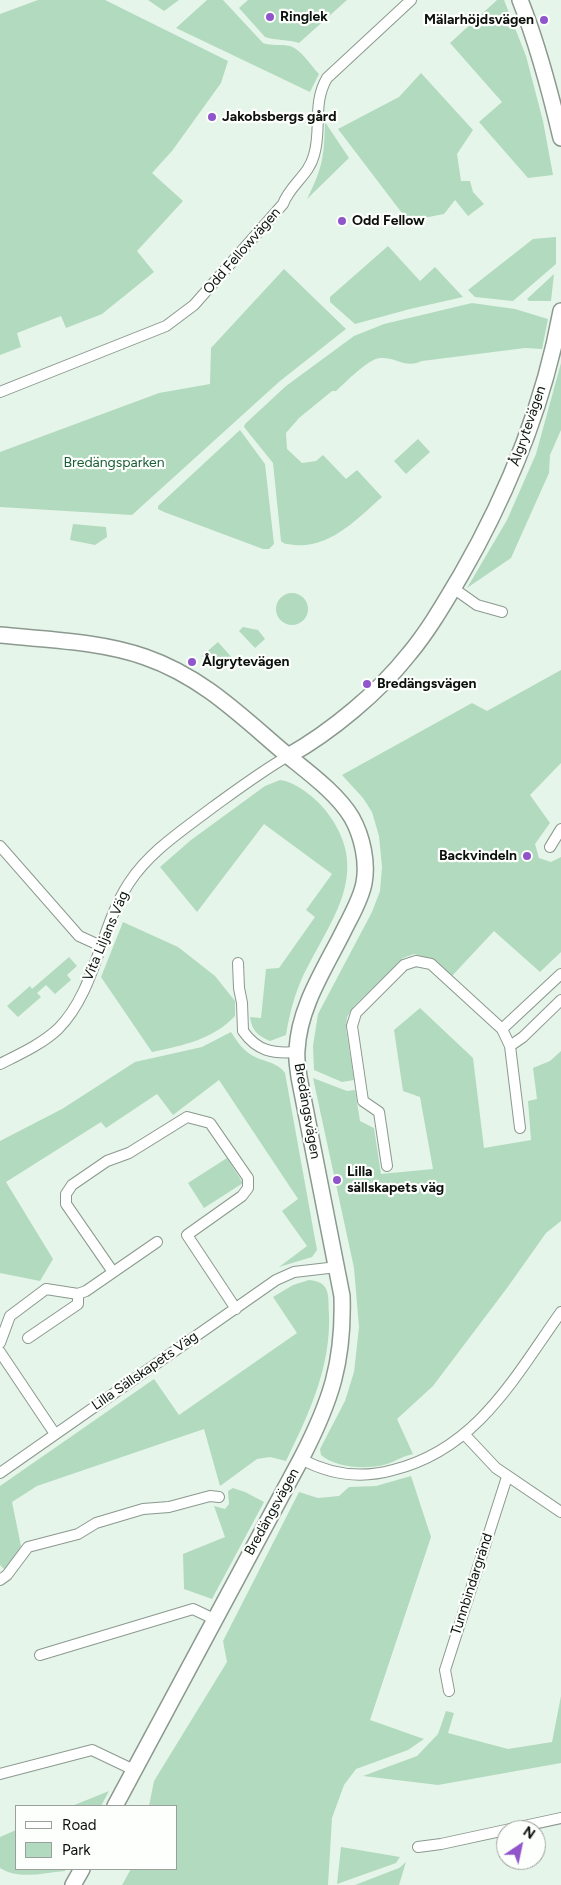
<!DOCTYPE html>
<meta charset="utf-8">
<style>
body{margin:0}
#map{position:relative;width:561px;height:1885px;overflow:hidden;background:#e6f5ea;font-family:Figtree,sans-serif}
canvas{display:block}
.legend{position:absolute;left:15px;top:1805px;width:162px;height:65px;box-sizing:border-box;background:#fcfffc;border:1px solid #9ca09d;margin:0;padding:6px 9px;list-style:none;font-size:15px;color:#0c110e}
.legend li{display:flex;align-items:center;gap:10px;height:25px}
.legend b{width:25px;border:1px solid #9ca09d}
.north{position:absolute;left:496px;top:1820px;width:50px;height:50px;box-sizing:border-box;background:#fcfffc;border:1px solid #9ca09d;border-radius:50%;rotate:34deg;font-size:14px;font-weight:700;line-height:20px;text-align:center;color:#0c110e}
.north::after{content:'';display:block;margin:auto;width:18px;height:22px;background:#9054cb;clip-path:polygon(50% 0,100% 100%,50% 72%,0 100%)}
</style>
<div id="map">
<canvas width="561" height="1885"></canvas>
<ul class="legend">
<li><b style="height:6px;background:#fff"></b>Road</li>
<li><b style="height:14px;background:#b2dabe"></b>Park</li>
</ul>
<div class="north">N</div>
</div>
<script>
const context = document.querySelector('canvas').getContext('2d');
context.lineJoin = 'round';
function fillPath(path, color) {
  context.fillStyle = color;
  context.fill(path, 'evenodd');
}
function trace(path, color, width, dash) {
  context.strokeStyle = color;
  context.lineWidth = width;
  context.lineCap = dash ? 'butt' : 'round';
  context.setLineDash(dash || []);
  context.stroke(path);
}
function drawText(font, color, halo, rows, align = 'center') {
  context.font = font + ' Figtree,sans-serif';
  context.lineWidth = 4.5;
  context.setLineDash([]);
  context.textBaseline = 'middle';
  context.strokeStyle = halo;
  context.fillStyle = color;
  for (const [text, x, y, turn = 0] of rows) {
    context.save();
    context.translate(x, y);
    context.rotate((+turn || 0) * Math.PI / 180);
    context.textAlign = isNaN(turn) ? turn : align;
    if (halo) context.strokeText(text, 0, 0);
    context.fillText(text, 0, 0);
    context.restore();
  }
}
fillPath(new Path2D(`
 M 38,0 L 105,0 L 228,61 L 221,83 L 172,151 L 152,173 L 183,201 L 137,251 L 154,272 L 102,314 L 66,328 L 61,316 L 17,333 L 21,347 L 0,355 L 0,14 Z
 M 148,0 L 179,0 L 164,11 Z
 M 207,0 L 223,0 L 263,43 C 272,46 281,44 290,46 C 302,50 311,66 319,74 L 310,92 L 176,28 Z
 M 248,0 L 347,0 L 299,43 C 288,39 276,41 265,37 L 239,8 Z
 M 497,0 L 504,0 L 526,56 L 543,121 L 553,175 L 528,178 L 479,122 L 502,102 L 450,43 Z
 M 421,73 L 473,130 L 457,154 L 461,181 L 470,181 L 473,192 L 484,204 L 468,216 L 455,200 L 444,214 L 408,221 L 338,129 L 399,97 Z
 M 325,122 L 349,158 L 307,199 C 323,167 324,157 325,122 Z
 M 556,237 L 556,264 L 513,301 L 475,297 L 468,290 L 533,239 Z
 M 388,246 L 420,281 L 435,267 L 463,297 L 410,309 L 355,324 L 330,302 L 330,297 Z
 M 284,269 L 346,329 L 280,381 L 132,515 L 0,507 L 0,452 L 159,393 L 210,384 L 211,348 Z
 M 554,274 L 551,301 L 529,301 L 527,299 Z
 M 472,303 L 515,309 L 548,319 L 542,349 L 525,348 L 422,361 C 404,369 398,357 380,358 C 368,359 346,382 336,391 L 332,391 L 299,418 L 286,433 L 287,449 L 302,463 L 316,461 L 323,455 L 346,479 L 357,470 L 382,497 C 358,518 331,548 295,545 C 289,544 285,545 281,541 L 273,463 L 244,427 L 245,424 L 286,386 L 354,336 L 384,324 Z
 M 561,363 L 561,430 L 550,455 L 549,473 L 511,558 L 467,588 L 507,520 L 536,454 Z
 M 240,430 L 265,464 L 274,544 L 269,549 L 263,549 L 164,512 L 158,509 L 158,506 Z
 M 418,439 L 430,452 L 406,474 L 394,461 Z
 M 73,524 L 106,527 L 107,537 L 95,545 L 70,540 Z
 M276 609a16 16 0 1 1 32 0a16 16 0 1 1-32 0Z
 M 243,627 L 258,630 L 265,639 L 255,648 L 239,631 Z
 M 218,642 L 235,661 L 220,670 L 202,656 Z
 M 561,670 L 561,763 L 530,795 L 550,823 L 535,844 L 539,858 L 551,862 L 561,857 L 561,952 L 540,972 L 494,931 L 451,977 L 430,959 L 414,954 L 403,958 L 354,1006 L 347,1017 L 346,1029 L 354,1080 L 342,1082 L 314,1070 L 313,1046 L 318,1014 L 372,912 L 380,891 L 382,867 L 379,836 L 372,812 L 363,798 L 342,775 L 472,703 L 487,711 Z
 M 280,780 C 296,782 316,798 326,811 C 376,875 326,924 300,983 C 293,1000 289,1017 286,1035 L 270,1041 C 258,1036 252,1031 250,1017 L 261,1018 L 266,969 L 279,968 L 315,917 L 306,910 L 332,874 L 264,824 L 197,912 L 160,867 L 191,840 L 265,786 Z
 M 123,922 L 178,947 L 215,976 L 235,1001 L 235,1016 C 212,1040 184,1045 152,1052 L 101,977 Z
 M 69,957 L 77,966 L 67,975 L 71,980 L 55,994 L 46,985 L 37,993 L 41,997 L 18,1017 L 7,1006 L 30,986 L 32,989 Z
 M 420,1008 L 473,1058 L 484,1148 L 531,1140 L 528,1101 L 537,1099 L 533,1068 L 550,1061 L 561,1051 L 561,1221 L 546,1233 L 507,1288 L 433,1386 L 397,1419 L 413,1454 C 403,1456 396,1461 387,1464 C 367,1470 336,1468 321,1455 L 320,1449 L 345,1401 L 354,1372 L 359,1327 L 354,1268 L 313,1078 L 347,1091 L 355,1090 L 360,1121 L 374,1128 L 381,1174 L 433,1169 L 420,1097 L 403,1091 L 394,1030 Z
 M 231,1032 C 237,1041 241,1048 250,1054 C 261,1062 277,1061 285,1073 L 317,1250 L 312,1257 L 279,1267 L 307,1246 L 282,1211 L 298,1199 L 219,1080 L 173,1115 L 157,1094 L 106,1128 L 101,1122 L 6,1182 L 53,1259 L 40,1281 L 0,1273 L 0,1141 L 62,1109 L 135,1062 L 202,1047 Z
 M 227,1158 L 243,1183 L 204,1208 L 188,1183 Z
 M 309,1280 C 331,1282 328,1295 329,1314 C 331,1367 309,1414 286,1461 L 270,1457 L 257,1459 L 220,1486 L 204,1429 L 37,1486 L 12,1502 L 21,1546 L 15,1558 L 5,1570 L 0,1565 L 0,1486 L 154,1379 L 179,1415 L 297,1333 L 273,1297 L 293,1285 Z
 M 411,1476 L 431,1537 L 370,1720 L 424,1739 L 408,1750 L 356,1769 L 344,1785 L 332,1818 L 328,1885 L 122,1885 L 131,1869 L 176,1869 L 176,1806 L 149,1806 L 154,1781 L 227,1662 L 223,1641 L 299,1492 L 318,1498 L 339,1496 L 349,1487 L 376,1486 Z
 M 233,1488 L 245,1492 L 264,1502 L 212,1599 L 184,1589 L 183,1554 L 225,1537 L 214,1506 L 225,1509 L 229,1504 L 228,1491 Z
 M 561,1696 L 561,1763 L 438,1785 L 363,1776 L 417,1756 L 438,1734 L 446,1711 L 454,1713 L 448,1733 L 508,1749 L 552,1742 Z
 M 109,1791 L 101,1806 L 72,1806 Z
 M 16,1830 L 16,1869 L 66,1869 L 65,1871 C 43,1873 19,1880 0,1868 L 0,1837 Z
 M 341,1847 L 400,1857 L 396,1863 L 337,1884 Z
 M 406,1862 L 399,1885 L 355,1885 L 399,1868 Z`), '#b2dabe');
const street = new Path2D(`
 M 0,392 L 166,326 L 194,305 L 283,204 C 290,185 309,175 314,155 C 322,129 312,104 327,78 L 411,0
 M 453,588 L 477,605 L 502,612
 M 0,846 L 79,936 L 101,946
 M 550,847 L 561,829
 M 238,963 L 239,988 L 242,1003 L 243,1031 C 257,1051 273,1054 296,1052
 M 502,1029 L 561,974
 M 510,1046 L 523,1037 L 561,1000
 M 0,1064 C 20,1054 42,1044 58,1029 C 96,991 100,927 129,883 C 150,851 183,830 213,807 C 238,789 262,771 288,756
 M 387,1166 L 379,1112 L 363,1101 L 352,1026 L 356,1013 L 404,965 L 416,961 L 431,964 L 502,1029 L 510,1046 L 520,1128
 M 113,1272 L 66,1204 L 66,1194 L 72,1185 L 107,1161 L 129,1153 L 187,1117 L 210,1123 L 248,1178 L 248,1188 L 242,1196 L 187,1235 L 236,1309
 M 28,1338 L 78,1304 L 78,1294
 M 0,1343 L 10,1316 L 46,1289 L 78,1294 L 86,1291 L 157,1242
 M 0,1352 L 55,1434
 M 465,1435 L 496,1468 L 561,1512
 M 301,1459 C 331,1475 361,1479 393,1470 C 477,1449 514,1378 561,1312
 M 0,1473 L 276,1280 L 294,1272 L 337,1267
 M 0,1580 L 7,1575 L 28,1547 L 78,1534 L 96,1523 L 143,1509 L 169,1507 L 210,1496 L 219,1497
 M 40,1655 L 193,1609 L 214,1619
 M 449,1691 L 445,1670 L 507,1477
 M 0,1774 L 92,1750 L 134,1770
 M 418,1847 L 441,1844 L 561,1818`);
const secondary = new Path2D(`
 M 520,0 C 538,45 550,91 561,138
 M 0,635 C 47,640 101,641 145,657 C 203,677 242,717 287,755 C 308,772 338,794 352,818 C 362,836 368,862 364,883 C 361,899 352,914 345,928 C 326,967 299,1006 297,1050 C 296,1059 298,1068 299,1077 L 342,1296 C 344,1362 331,1401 301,1459 L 115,1806
 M 288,756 C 331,732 379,692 409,654 C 429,630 445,602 461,575 C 508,493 544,404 561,311
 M 73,1885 L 82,1869`);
trace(street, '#8b998f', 12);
trace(secondary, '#8b998f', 18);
trace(street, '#fff', 10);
trace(secondary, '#fff', 15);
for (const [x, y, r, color] of [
 [270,17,5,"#9054cb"],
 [544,20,5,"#9054cb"],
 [212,117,5,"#9054cb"],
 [342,221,5,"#9054cb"],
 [192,662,5,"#9054cb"],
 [367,684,5,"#9054cb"],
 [527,856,5,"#9054cb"],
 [337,1180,5,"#9054cb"]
]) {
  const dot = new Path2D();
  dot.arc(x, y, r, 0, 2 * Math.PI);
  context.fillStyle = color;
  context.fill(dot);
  trace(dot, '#fcfffc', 2);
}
drawText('bold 14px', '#0c110e', '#fcfffc', [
 ["Ringlek",280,17],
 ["Mälarhöjdsvägen",534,20,"right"],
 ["Jakobsbergs gård",222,117],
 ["Odd Fellow",352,221],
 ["Ålgrytevägen",202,662],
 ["Bredängsvägen",377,684],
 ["Backvindeln",517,856,"right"],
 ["Lilla",347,1172],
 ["sällskapets väg",347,1188]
], 'left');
drawText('14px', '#0c110e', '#fcfffc', [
 ["Odd Fellowvägen",242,251,-49],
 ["Ålgrytevägen",528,426,-71],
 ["Vita Liljans Väg",106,936,-67],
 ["Bredängsvägen",307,1111,80],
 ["Lilla Sällskapets Väg",145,1371,-35],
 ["Bredängsvägen",272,1512,-61],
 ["Tunnbindargränd",472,1584,-72]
]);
drawText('14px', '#1b5e38', '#fcfffc', [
 ["Bredängsparken",114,463]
]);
</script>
